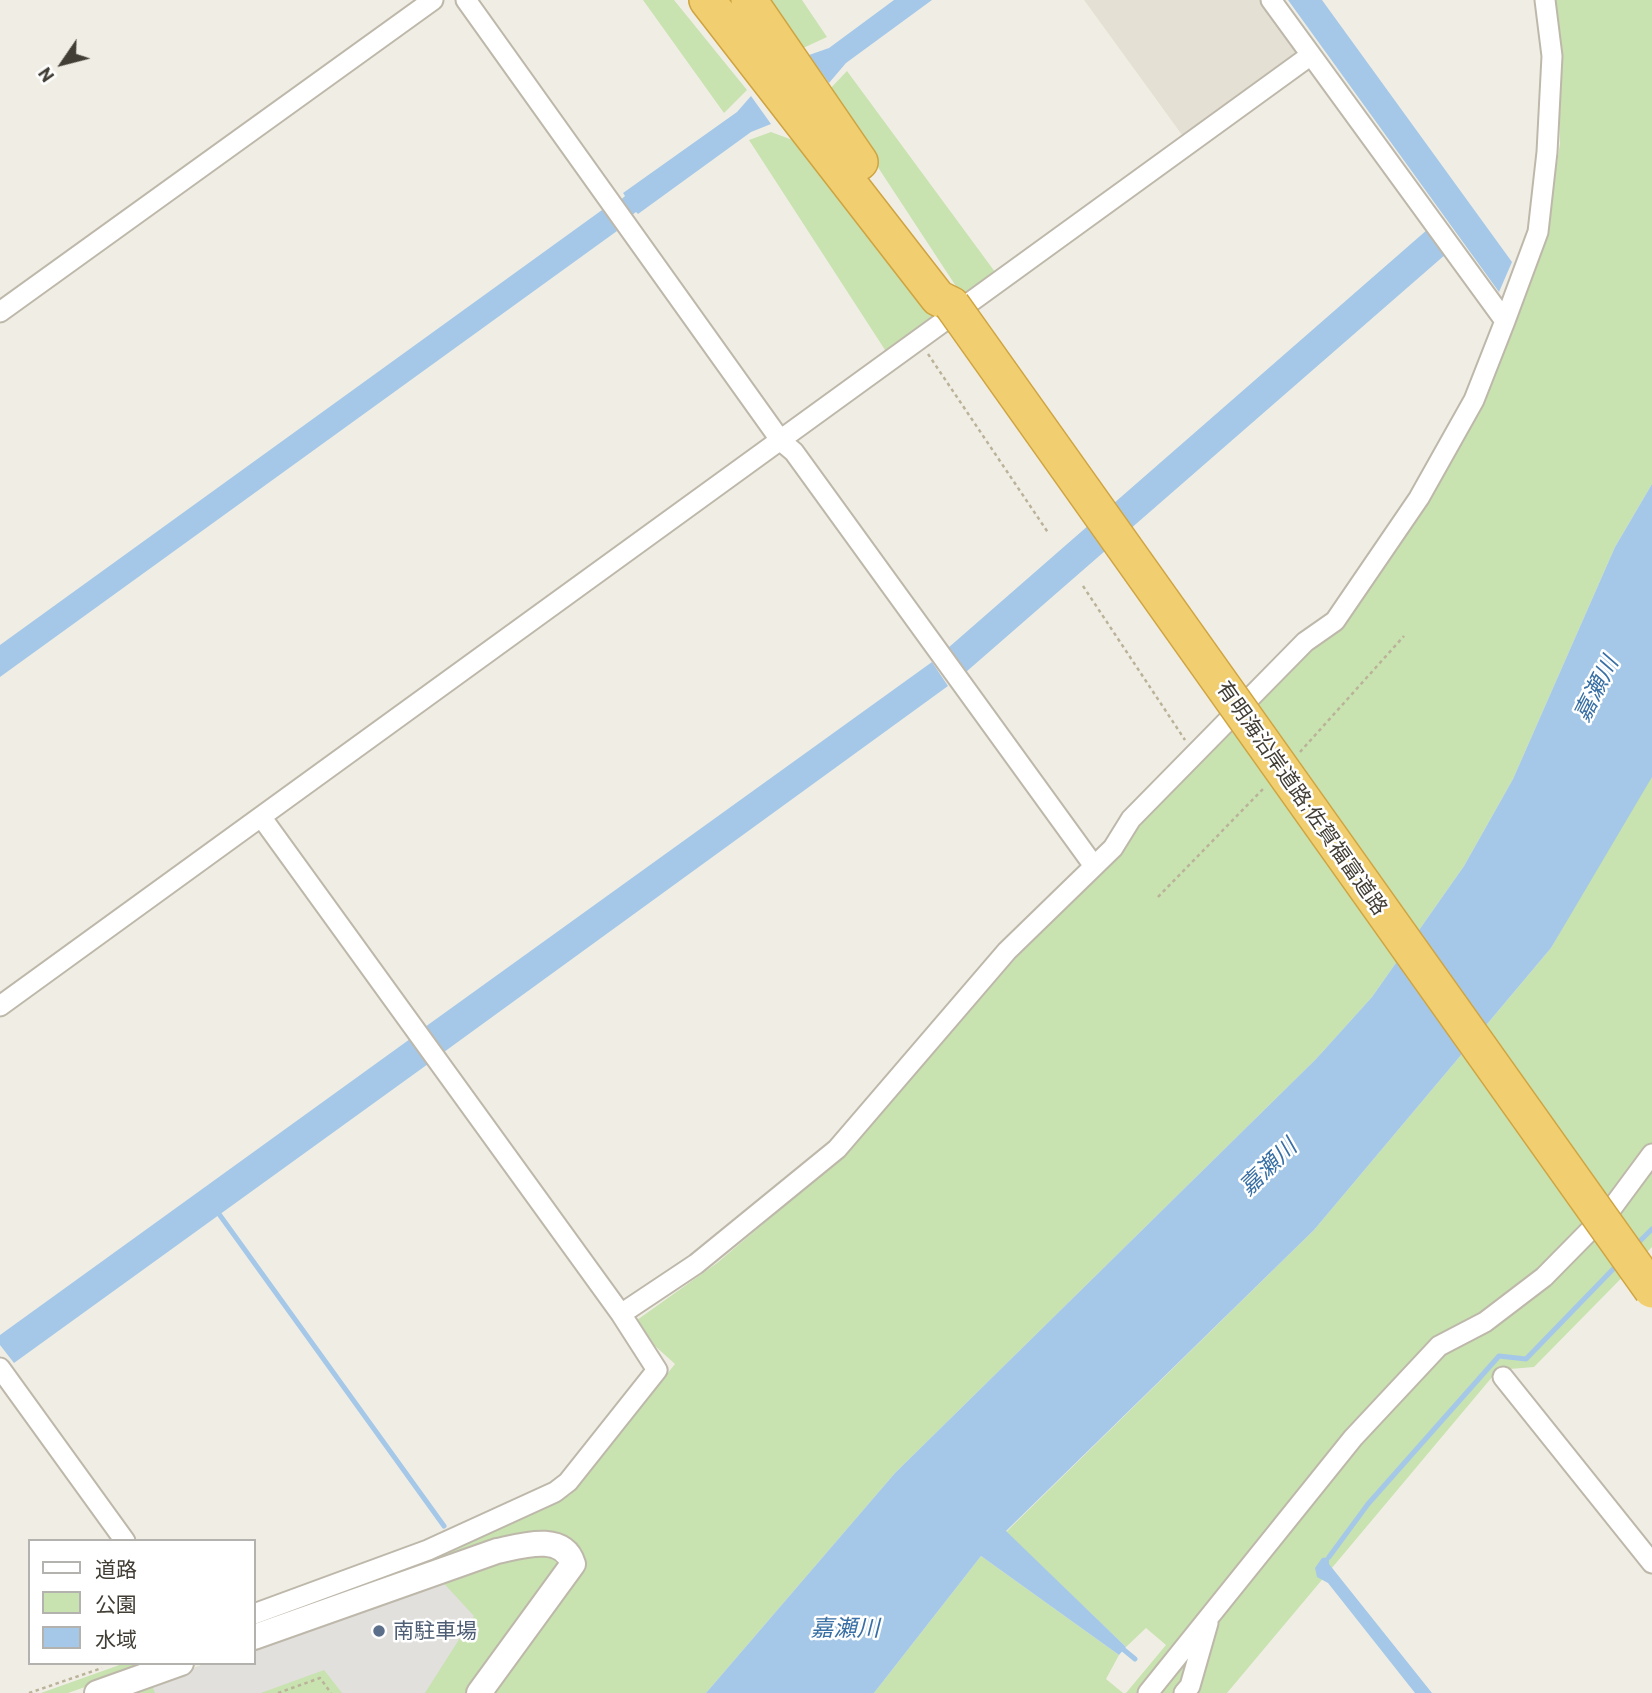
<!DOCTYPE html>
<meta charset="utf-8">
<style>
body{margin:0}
#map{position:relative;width:1652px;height:1693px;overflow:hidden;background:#f0eee4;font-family:Barlow,"Noto Sans JP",sans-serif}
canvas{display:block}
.legend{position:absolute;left:28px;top:1539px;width:228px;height:126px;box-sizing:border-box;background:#fff;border:2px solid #b3b2ae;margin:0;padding:9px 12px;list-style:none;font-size:21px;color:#423e35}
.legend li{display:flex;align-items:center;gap:14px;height:35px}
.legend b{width:35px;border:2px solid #b3b2ae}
.north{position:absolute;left:28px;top:28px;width:70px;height:70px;-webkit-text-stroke:5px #fff;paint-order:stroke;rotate:235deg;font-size:19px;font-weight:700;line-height:28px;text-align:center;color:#423e35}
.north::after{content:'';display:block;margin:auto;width:24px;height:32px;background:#423e35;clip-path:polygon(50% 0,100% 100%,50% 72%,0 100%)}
</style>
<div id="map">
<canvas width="1652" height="1693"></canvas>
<ul class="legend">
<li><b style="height:9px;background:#fff"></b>道路</li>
<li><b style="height:19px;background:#c8e2b0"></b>公園</li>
<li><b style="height:19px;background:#a5c8e9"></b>水域</li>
</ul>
<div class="north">N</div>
</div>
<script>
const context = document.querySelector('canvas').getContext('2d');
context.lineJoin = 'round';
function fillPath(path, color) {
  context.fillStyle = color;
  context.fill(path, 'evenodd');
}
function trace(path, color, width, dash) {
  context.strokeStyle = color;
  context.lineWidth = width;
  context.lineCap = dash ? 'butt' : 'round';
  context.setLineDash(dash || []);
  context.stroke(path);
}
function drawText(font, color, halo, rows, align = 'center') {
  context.font = font + ' Barlow,"Noto Sans JP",sans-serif';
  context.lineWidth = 5;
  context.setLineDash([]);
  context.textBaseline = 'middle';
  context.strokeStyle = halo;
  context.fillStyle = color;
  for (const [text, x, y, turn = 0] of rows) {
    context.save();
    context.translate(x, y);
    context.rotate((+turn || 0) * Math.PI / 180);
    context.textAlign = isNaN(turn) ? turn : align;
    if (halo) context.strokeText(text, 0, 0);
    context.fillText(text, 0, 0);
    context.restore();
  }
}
fillPath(new Path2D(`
 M 1084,0 L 1269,0 L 1306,51 L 1185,139 Z`), '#e4e0d3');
fillPath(new Path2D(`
 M 643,0 L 674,0 L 747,90 L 724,113 Z
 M 768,0 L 802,0 L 827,37 L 801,49 Z
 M 1556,0 L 1652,0 L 1652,484 L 1615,547 L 1513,779 L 1464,866 L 1372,997 L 1316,1059 L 895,1473 L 706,1693 L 122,1693 L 208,1663 L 254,1663 L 438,1577 L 570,1540 L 254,1628 L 254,1618 L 436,1553 L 570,1495 L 675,1364 L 655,1346 L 637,1320 L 717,1263 L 847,1153 L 1016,958 L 1122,852 L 1135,825 L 1305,650 L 1423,507 L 1545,237 L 1560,144 Z
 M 847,71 L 998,276 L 965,300 L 828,91 Z
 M 771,132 L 806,145 L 937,315 L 887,353 L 749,140 Z
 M 1652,728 L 1652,1247 L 1534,1367 L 1498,1370 L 1227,1693 L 1126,1693 L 1166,1645 L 1146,1628 L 1126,1647 L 1006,1532 L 1314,1230 L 1551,948 L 1623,821 Z
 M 981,1556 L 1119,1655 L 1106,1679 L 1123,1693 L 874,1693 Z
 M 125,1663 L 153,1663 L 68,1693 L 41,1693 Z`), '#c8e2b0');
fillPath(new Path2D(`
 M 438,1577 L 474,1616 L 425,1693 L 342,1693 L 324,1670 L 261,1693 L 155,1693 L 151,1683 L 208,1663 L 254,1663 L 254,1646 Z`), '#e1e0dc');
fillPath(new Path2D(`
 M 894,0 L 932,0 L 846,63 L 829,83 L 809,55 L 829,48 Z
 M 1288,0 L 1322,0 L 1512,262 L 1499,292 Z
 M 751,96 L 771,124 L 751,132 L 638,214 L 636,212 L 615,228 L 617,231 L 0,677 L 0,645 L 602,210 L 607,212 L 625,196 L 623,193 L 737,112 Z
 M 1428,229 L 1446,254 L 966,672 L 948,648 Z
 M 1652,484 L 1652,777 L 1551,948 L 1314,1230 L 1006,1531 L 1126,1647 L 1119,1655 L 981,1556 L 874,1693 L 706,1693 L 895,1473 L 1316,1059 L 1372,997 L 1464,866 L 1513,779 L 1615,547 Z
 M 932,662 L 948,686 L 444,1052 L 425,1027 Z
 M 410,1039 L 428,1064 L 14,1363 L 0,1345 L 0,1335 Z
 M 1329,1557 L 1329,1564 L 1432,1693 L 1415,1693 L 1328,1583 L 1317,1577 L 1315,1568 L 1322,1558 Z`), '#a5c8e9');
trace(new Path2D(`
 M 219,1214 L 444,1526
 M 1635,1246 L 1652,1229
 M 1329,1557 L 1368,1504 L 1499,1356 L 1526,1359 L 1619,1263
 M 1118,1645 L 1135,1659`), '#a5c8e9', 5);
const minor = new Path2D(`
 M 466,0 L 781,441 L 794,452 L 1094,866
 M 1271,0 L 1505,321
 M 0,312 L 433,0
 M 0,1006 L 1311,55
 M 621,1314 L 696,1264 L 837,1149 L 1007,951 L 1113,848 L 1131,819 L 1305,642 L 1335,621 L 1419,498 L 1474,400 L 1505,321 L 1538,232 L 1547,152 L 1552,56 L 1545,0
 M 0,1368 L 125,1541
 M 1503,1377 L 1652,1563
 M 254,1614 L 428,1550 L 555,1492 L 568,1482 L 657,1370 L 621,1314 L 262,818
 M 1148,1693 L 1353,1438 L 1439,1346 L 1485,1322 L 1544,1277 L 1612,1208 L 1652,1154
 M 1184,1693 L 1190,1686 L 1208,1623`);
const tertiary = new Path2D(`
 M 254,1637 L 497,1551 C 521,1546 563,1532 573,1564 L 479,1693
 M 97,1693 L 181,1663`);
const motorway = new Path2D(`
 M 707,0 L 938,298 L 952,305
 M 749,0 L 860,162`);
trace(minor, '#beb8ab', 23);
trace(tertiary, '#beb8ab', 28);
trace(motorway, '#cfa440', 38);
trace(new Path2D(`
 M 928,354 L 1049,534
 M 1083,586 L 1185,740
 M 1300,752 L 1404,636
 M 1158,897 L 1263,789
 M 29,1693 L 102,1668
 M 278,1693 L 320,1678 L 331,1693`), '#bbb29a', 2.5, [3.5, 3.5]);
trace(minor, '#fff', 19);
trace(tertiary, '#fff', 24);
trace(motorway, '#f1ce6f', 35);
const motorwayBridge = new Path2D(`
 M 952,305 L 1652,1290`);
trace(motorwayBridge, '#cfa440', 38, []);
trace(motorwayBridge, '#f1ce6f', 35);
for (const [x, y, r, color] of [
 [379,1631,7,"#5c6f8a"]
]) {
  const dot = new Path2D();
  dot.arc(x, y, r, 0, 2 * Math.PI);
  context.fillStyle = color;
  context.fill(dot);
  trace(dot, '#fff', 2.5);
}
drawText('21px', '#423e35', '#fff', [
 ["有明海沿岸道路;佐賀福富道路",1302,798,55]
]);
drawText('21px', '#4e5e75', '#fff', [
 ["南駐車場",393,1631]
], 'left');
drawText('italic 23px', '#386fa4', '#fff', [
 ["嘉瀬川",1596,689,-63],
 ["嘉瀬川",1268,1167,-44],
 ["嘉瀬川",845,1628]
]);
</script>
